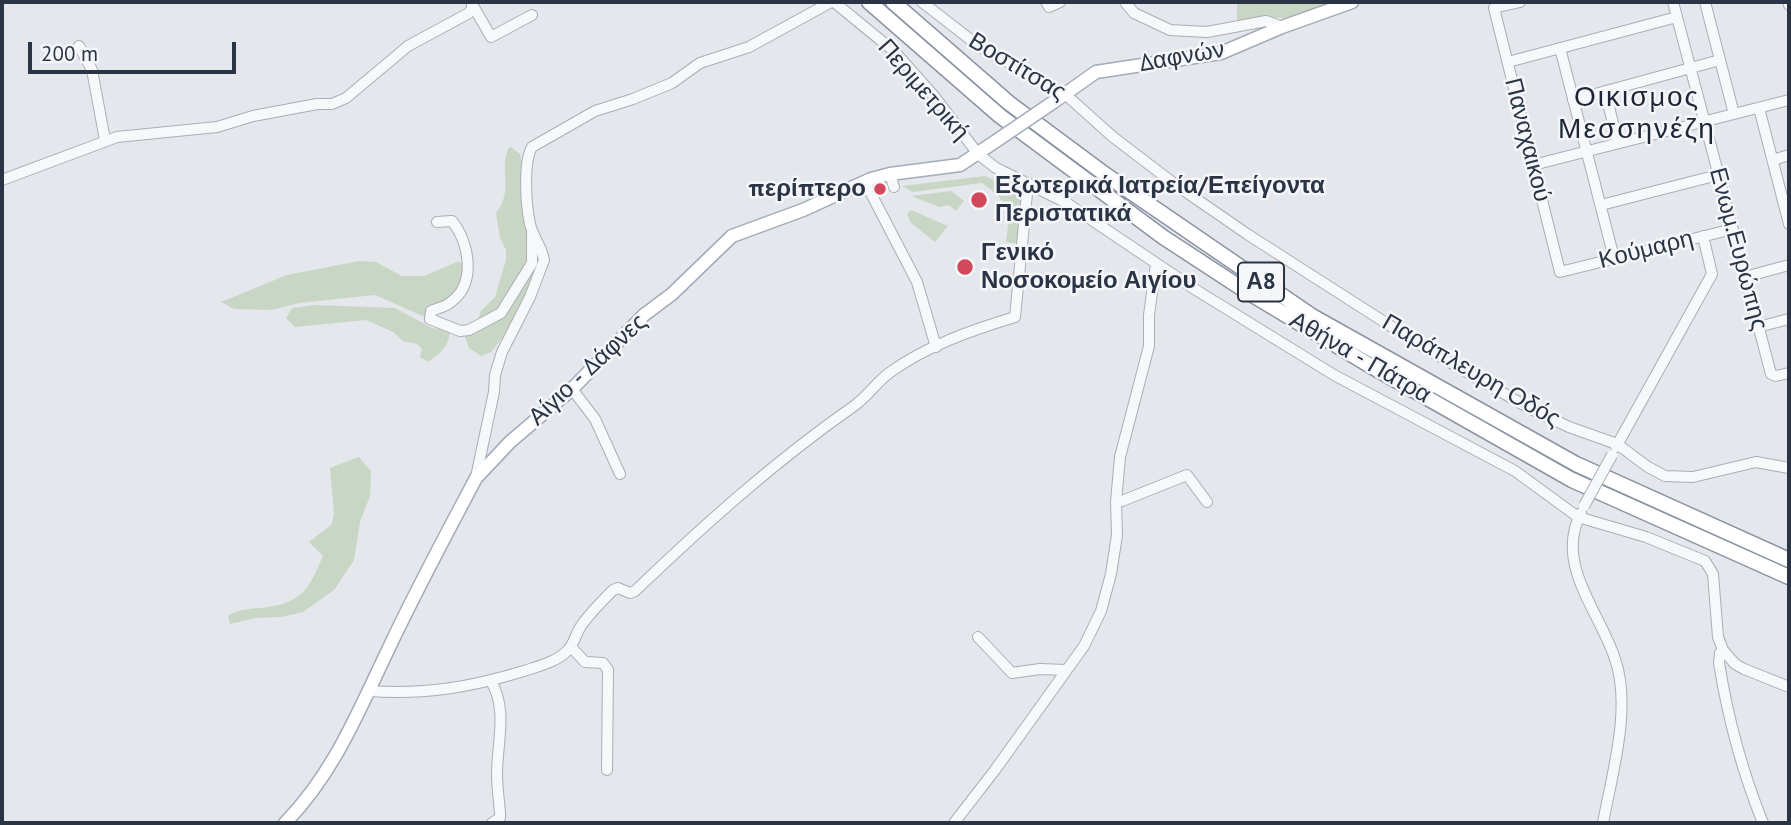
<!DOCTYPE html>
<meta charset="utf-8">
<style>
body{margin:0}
#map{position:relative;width:1791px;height:825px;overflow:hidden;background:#e4e7ec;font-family:"PT Sans",sans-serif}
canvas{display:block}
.frame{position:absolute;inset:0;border:4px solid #2b3445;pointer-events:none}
.scale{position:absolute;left:28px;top:42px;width:208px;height:32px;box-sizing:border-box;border:4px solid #2b3445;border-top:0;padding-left:9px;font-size:21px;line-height:24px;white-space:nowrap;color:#2b3445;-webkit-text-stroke:5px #f4f6f9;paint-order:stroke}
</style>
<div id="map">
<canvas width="1791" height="825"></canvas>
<div class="frame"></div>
<div class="scale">200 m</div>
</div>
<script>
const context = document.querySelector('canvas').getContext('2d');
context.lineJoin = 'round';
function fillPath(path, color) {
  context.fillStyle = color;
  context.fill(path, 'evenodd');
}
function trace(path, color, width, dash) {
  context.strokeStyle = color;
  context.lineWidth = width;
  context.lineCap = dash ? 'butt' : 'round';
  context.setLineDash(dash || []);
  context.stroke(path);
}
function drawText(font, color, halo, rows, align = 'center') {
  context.font = font + ' "PT Sans",sans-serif';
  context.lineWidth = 5;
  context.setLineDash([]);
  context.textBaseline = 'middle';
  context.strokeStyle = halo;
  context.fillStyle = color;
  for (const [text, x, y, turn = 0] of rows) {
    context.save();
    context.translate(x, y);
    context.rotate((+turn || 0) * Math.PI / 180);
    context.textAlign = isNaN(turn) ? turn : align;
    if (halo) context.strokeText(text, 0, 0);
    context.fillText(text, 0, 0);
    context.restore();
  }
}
fillPath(new Path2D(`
 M 1244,2 L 1338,2 L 1291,18 L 1264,18 L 1237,23 L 1237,3 Z
 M 511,147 L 520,154 L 540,261 L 534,280 L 513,325 L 491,352 L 481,356 L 469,348 L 464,334 L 476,324 L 481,311 L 495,297 L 506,260 L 506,250 L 500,238 L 496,213 C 514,190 499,173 508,149 Z
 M 985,176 L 1023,193 L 1018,244 L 1006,242 C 1011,211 1008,201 982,183 L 913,192 L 902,186 Z
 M 951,191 L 964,201 L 956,211 L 949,205 L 939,207 L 911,196 Z
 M 911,210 L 948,226 L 935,242 L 911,223 L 907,214 Z
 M 359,261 L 376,262 L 402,276 L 424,276 L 457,262 L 464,263 C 460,301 448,295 425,317 L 375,295 L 299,303 L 271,310 L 234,309 L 221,302 L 287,275 Z
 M 314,305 L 395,308 L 432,328 L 444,329 L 450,332 C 448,348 440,353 428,362 L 420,357 L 422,349 L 417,344 L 403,341 L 393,332 L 366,320 L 295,327 L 286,318 L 292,308 Z
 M 359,457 L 371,471 L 370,496 L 360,522 L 354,560 L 334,590 L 303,612 L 281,617 L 255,618 L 230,624 L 228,616 C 239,609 247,609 260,608 C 301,604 308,591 323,556 L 309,542 L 332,524 L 334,513 L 330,468 Z`), '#c9d6c5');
const minor = new Path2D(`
 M 834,2 L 895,52 L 934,96 L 978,154 L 996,168 L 1065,202 L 1196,290 L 1334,375 L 1515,471 L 1578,517 L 1646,537 L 1705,561 L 1713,574 L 1718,637 L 1723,650 L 1735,664 L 1744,669 L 1789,687
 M 922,2 L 980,47 L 1065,94 L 1113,137 L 1176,185 L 1247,234 L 1425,348 L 1529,408 L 1569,427 L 1617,444 L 1648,467 L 1665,476 L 1693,477 L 1756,462 L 1789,468
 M 1046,2 L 1049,7 L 1060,2
 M 1125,2 L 1134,13 L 1170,30 L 1207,32 L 1266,21 L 1282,27
 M 1520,2 L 1494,8 L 1560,272 L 1733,229
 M 1673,2 L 1771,374 L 1776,376 L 1789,373
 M 1705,2 L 1734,114
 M 1788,2 L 1789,5
 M 472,4 L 491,37 L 532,15
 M 79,46 L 92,70 L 105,140
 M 1560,48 L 1614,258
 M 1508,62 L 1677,17
 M 1605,91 L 1618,143
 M 1573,100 L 1720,60
 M 1759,108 L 1789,224
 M 1773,160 L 1789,155
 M 1533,165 L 1789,100
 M 890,174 L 894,187
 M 2,180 L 117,137 L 217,127 L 253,116 L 317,104 L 332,104 L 346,98 L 408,46 L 469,13 L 472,8 L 472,2
 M 865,182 L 917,282 L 936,347
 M 1601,205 L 1718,175
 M 437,222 L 452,221 C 469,242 477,283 451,302 C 446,307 437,308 431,311 L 430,319 L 460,331 L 469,330 L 501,313 L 532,263 L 532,234
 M 1745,277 L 1789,265
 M 1758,327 L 1789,319
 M 572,389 L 595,419 L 620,474
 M 1616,447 L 1712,274 L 1703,236
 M 476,477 L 494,392 L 495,375 L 502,352 L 530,297 L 544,260 C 542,247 533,237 530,224 C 526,206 523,162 532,147 L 595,111 L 633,99 L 672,83 L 700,63 L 749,47 L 831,2
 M 1116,502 L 1122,501 L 1187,475 L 1207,502
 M 1581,513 C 1554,564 1600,612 1615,659 C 1632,707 1612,774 1603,823
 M 978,637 L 1012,673 L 1040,669 L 1066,670
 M 571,647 L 585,662 L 603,663 L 608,670 L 607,770
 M 1723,650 L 1720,653 L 1719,663 C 1728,719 1742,771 1763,823
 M 491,681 C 508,710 497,743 497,774 C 497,787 499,800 500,813 L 500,818 L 492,823
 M 369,691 C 426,695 471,687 524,671 C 539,666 557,662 568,650 C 574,644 576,633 581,626 C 590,613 602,601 613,590 L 618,588 L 630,593 L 635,591 C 704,525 775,461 854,406 C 868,396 876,383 889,373 C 926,346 972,330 1015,317 L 1028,183
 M 954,823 L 995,770 L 1084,646 L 1101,611 L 1111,574 L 1117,535 L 1116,502 L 1120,457 L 1149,346 L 1149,315 L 1156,264`);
const major = new Path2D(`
 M 1055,101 L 1096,72 L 1221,53 L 1282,27 L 1352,2
 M 285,823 C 334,773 358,712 388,650 C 415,592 446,535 476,478 L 510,442 L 572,389 L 644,315 L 672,294 L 732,236 L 803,210 L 871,179 L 890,174 L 960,165 L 996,141`);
const highway = new Path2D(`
 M 869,2 L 1000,116 L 1163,237 L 1241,288 L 1369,365 L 1572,480 L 1789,577
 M 893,2 L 1009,103 L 1106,175 L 1312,316 L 1576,464 L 1789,560`);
trace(minor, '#a9aeb7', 12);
trace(major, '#a3abb8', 15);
trace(highway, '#8b94a3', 17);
trace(minor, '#f7f8fa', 10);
trace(major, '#fff', 12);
trace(highway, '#fff', 14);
const minorBridge = new Path2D(`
 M 1584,506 L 1612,455`);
const majorBridge = new Path2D(`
 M 996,141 L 1055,101`);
trace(minorBridge, '#a9aeb7', 12, []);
trace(majorBridge, '#a3abb8', 15, []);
trace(minorBridge, '#f7f8fa', 10);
trace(majorBridge, '#fff', 12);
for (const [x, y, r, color] of [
 [880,189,7,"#d1495b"],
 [979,200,9,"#d1495b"],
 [965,267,9,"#d1495b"]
]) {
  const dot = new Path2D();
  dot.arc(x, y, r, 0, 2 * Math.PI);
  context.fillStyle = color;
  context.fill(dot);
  trace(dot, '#f4f6f9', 2.5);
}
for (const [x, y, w] of [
 [1261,282,46]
]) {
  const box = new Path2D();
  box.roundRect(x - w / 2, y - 19.5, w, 39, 5);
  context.fillStyle = '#f4f6f9';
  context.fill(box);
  trace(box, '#2b3445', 2);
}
drawText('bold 23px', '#2b3445', null, [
 ["Α8",1261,282]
]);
drawText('24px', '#2b3445', '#f4f6f9', [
 ["Δαφνών",1182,57,-10],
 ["Βοστίτσας",1017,67,31],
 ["Περιμετρική",923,90,49],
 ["Παναχαικού",1527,140,76],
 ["Ενωμ.Ευρώπης",1738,249,75],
 ["Κούμαρη",1646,250,-14],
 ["Αθήνα - Πάτρα",1360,358,30],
 ["Αίγιο - Δάφνες",588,370,-43],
 ["Παράπλευρη Οδός",1471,371,30]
]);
drawText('bold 24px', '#2b3445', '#f4f6f9', [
 ["Εξωτερικά Ιατρεία/Επείγοντα",995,186],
 ["Περιστατικά",995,214],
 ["περίπτερο",866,189,"right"],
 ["Γενικό",981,253],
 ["Νοσοκομείο Αιγίου",981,281]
], 'left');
context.letterSpacing = '2px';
drawText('28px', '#1d2536', '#f4f6f9', [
 ["Οικισμος",1637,98],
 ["Μεσσηνέζη",1637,130]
]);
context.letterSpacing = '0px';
</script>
